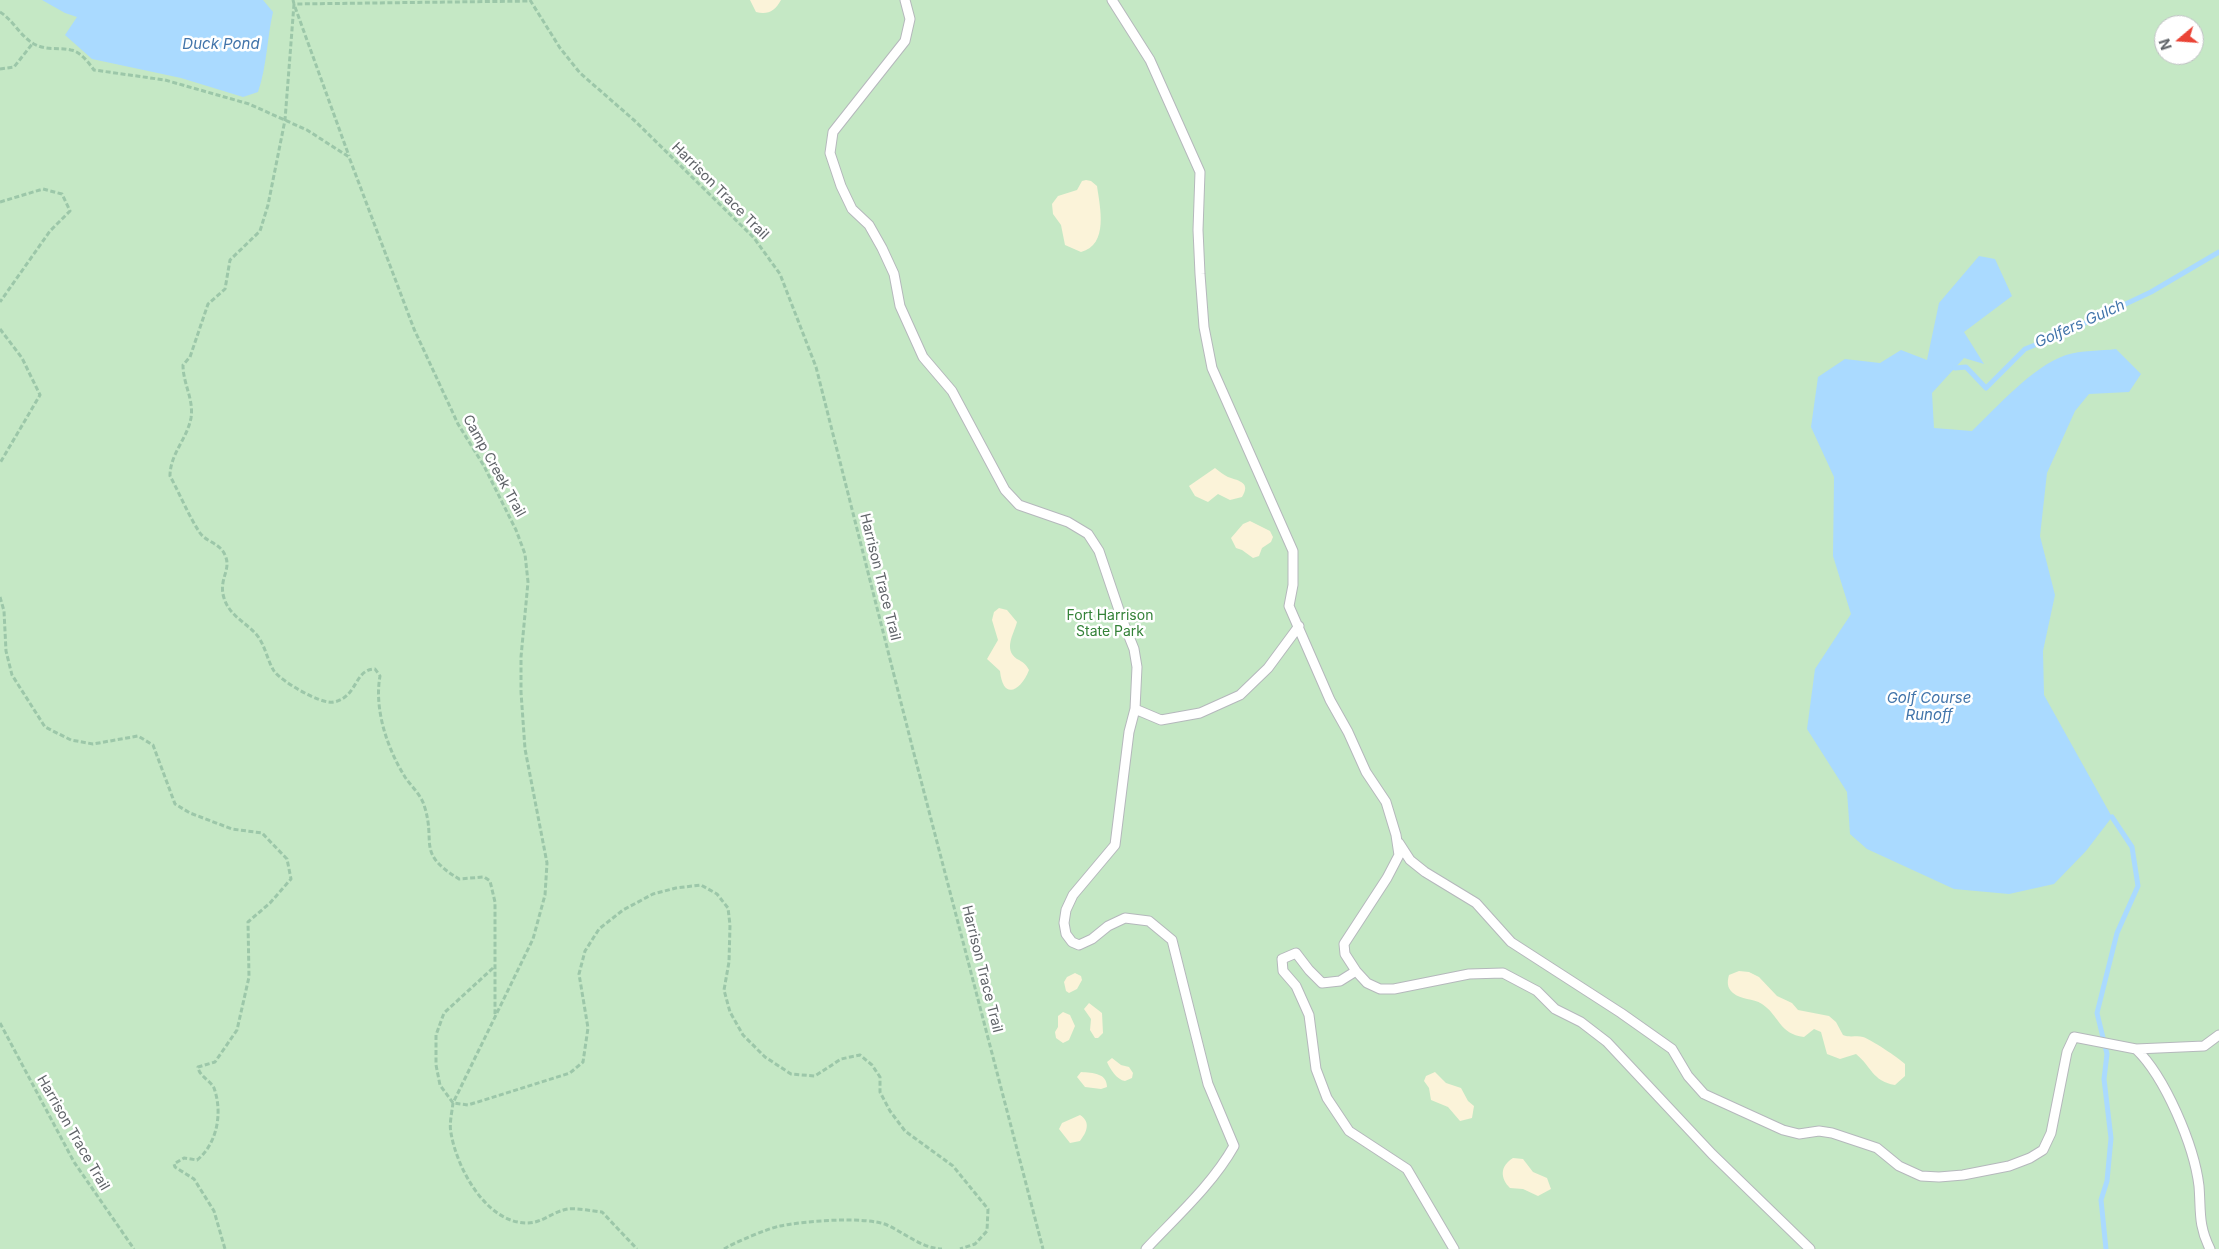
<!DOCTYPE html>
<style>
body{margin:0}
#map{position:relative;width:2219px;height:1249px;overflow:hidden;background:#f1efe8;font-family:Inter,sans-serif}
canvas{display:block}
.north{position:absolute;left:2154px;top:15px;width:50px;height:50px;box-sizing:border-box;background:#fff;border:1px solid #bfc1c3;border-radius:50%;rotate:252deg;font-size:14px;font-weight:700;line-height:20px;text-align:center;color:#5f6368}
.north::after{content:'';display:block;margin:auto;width:18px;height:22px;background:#ea4335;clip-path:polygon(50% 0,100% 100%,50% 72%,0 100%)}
</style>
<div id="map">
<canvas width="2219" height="1249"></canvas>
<div class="north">N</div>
</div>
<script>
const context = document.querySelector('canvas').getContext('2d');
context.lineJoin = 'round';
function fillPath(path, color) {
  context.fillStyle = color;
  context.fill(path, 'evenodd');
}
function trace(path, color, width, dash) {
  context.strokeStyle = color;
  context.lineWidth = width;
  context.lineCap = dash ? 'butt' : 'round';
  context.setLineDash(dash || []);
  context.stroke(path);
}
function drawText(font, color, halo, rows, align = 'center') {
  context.font = font + ' Inter,sans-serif';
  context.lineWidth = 5;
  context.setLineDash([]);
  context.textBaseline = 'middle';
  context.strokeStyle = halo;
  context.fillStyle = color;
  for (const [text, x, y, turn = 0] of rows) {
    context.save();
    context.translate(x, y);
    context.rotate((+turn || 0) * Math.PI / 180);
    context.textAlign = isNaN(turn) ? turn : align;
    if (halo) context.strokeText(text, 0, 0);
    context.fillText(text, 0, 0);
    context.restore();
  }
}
fillPath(new Path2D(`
 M 0,0 L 2219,0 L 2219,1249 L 0,1249 ZM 2164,25 L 2194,25 L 2194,55 L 2164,55 Z`), '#c5e8c5');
fillPath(new Path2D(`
 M 750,0 L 781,0 C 775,11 768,15 756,12 Z
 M 1086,180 L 1091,181 L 1097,186 C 1100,207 1109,245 1081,252 L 1065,245 L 1061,225 L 1053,214 L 1052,204 L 1058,196 L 1077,190 L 1082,181 Z
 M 1215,468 C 1219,471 1224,475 1228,477 C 1240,481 1251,483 1242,497 L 1230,500 L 1218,494 L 1208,502 L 1195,496 L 1189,486 Z
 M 1250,521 L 1270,531 L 1273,537 L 1271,542 L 1262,548 L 1259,556 L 1253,558 L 1242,550 L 1236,548 L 1231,538 L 1243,524 Z
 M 999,608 L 1007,610 L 1017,622 C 1014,634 1003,649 1017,659 C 1023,662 1026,664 1029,670 C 1021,691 1003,701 1000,671 L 987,659 L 998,640 L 992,620 L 994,612 Z
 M 1739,971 L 1749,972 L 1759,977 L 1777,996 L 1792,1003 L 1798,1010 L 1829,1016 L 1836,1022 L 1843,1035 C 1850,1038 1857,1035 1863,1037 C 1870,1039 1899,1058 1905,1064 L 1905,1076 L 1895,1085 C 1872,1081 1872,1067 1856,1054 L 1840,1059 L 1827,1054 L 1821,1032 L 1814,1029 L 1804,1037 C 1779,1034 1779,1015 1762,1004 C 1753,998 1741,1000 1733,993 C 1727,988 1727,982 1729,975 Z
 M 1075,973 L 1081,976 L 1082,980 L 1077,989 L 1069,993 L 1066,991 L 1064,982 L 1067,977 Z
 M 1089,1003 L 1102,1013 L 1103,1033 L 1098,1038 L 1095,1038 L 1090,1030 L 1091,1019 L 1084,1009 Z
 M 1063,1012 L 1070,1015 L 1075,1026 L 1069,1040 L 1063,1043 L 1056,1038 L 1055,1032 L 1058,1027 L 1058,1016 Z
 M 1112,1058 L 1121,1065 L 1129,1067 L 1133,1073 L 1132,1078 L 1125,1081 C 1117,1080 1110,1069 1107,1062 Z
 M 1081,1072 C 1093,1073 1107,1073 1107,1087 L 1101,1089 L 1085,1087 L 1077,1077 Z
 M 1435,1072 L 1446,1083 L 1461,1088 L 1468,1101 L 1474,1106 L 1472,1118 L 1460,1121 L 1448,1107 L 1431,1100 L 1429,1088 L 1424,1081 L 1426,1076 Z
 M 1080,1115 C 1091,1122 1087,1132 1080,1141 L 1070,1143 L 1059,1129 L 1062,1123 Z
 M 1513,1158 L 1523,1159 L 1533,1172 L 1547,1178 L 1551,1189 L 1538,1196 L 1523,1189 L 1510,1188 C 1500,1178 1500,1166 1513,1158 Z`), '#fbf3d9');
fillPath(new Path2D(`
 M 42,0 L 263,0 L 273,12 C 267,38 267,66 258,92 L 243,97 L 181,78 L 92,59 L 65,35 L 77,17 L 65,13 Z
 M 1979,256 L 1995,259 L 2012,296 L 1964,332 L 1984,364 L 1964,358 L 1932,393 L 1934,428 L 1972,431 C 1997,407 2033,366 2066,355 C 2081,350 2101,351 2116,349 L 2141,374 L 2129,392 L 2089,394 L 2075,411 L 2047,473 L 2040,536 L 2055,595 L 2043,651 L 2044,695 L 2112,817 L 2086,851 L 2054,884 L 2009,894 L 1954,889 L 1867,849 L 1850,834 L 1847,792 L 1807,729 L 1815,669 L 1851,614 L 1833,556 L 1834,477 L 1811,427 L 1818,377 L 1845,359 L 1880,363 L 1901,350 L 1927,360 L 1939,303 Z`), '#aadaff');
trace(new Path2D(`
 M 1955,368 L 1966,367 L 1986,388 L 2025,349 L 2062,334 L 2151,292 L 2219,252
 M 2106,1249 L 2101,1200 L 2107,1181 L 2111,1138 L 2104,1079 L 2107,1054 L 2097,1013 L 2117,933 L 2138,886 L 2132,847 L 2112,817`), '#aadaff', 5);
const lane = new Path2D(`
 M 905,0 L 910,19 L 905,41 L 833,132 L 830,153 L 841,186 L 852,209 L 869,225 L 882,248 L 894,274 L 900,306 L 923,357 L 952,391 L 1005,490 L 1019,505 L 1068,522 L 1088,534 L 1099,551 L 1122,619 L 1134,649 L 1137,667 L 1135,709 L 1129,732 L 1115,845 L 1073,895 L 1066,910 L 1064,923 L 1066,934 L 1072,942 L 1079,945 L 1092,939 L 1108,926 L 1125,918 L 1149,921 L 1172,940 L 1208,1084 L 1234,1146 C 1212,1185 1176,1217 1146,1249
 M 1112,0 L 1150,60 L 1200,172 L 1198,230 L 1200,274 L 1204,327 L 1212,368 L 1293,551 L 1293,585 L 1289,606 L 1330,700 L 1348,732 L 1366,772 L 1386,802 L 1396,835 L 1399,855 L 1387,878 L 1344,944 L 1345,954 L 1356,971 L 1367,983 L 1380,989 L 1394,989 L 1469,974 L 1503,973 L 1537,991 L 1555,1009 L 1581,1022 L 1607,1042 L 1712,1154 L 1810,1249
 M 1135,709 L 1161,720 L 1200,713 L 1240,695 L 1268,668 L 1299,626
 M 1399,843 L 1410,860 L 1425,872 L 1476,903 L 1511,942 L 1621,1013 L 1672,1049 L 1688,1076 L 1704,1094 L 1783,1130 L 1799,1134 L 1819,1131 L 1832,1133 L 1877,1148 L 1899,1166 L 1921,1176 L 1939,1177 L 1963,1175 L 2009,1166 L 2030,1158 L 2043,1150 L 2051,1133 L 2067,1052 L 2074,1037 L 2136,1049 L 2204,1046 L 2219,1035
 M 1356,971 L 1340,981 L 1322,983 L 1309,970 L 1296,953 L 1282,959 L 1283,971 L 1296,986 L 1309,1015 L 1316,1069 L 1327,1098 L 1349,1131 L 1407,1169 L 1454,1249
 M 2136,1049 C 2165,1077 2194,1145 2199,1186 C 2201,1211 2198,1225 2210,1249`);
trace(lane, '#b5b8bc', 11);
trace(new Path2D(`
 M 293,0 L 294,4 L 530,1
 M 530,0 L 560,48 L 580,73 L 635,121 L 754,238 L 780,274 L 816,367 L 912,746 L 1043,1249
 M 294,4 L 285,120 L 268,205 L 260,231 L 230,260 L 225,289 L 208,304 L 190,357 L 183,365 C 183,384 194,399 191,418 C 187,439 170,454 170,476 C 180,494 188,515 200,533 C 206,542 220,543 225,555 C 232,570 218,579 224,598 C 229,615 245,622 256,634 C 265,644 267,660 274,671 C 281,681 321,705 334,702 C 358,697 354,669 375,669 L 380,676 C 374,709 387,748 405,777 C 411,786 421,795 424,805 C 437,844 415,852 459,879 L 484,877 L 490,881 L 495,902 L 495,1014
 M 295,7 L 349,156
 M 0,12 C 13,20 20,36 34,44 C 47,51 58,47 71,50 C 81,52 88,62 94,70 L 165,80 L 249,104 L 307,130 L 349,157 L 414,329 L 458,424 L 484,466 L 516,530 L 525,554 L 528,582 L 521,657 L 521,692 L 525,749 L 547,863 L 545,895 L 533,939 L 453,1103 C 452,1112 449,1124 451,1133 C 457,1169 487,1224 528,1223 C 542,1223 554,1211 568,1209 C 578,1208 592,1211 602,1212 L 637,1249
 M 0,69 L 14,67 L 33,43
 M 0,202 L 43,189 L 62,194 L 70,211 L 50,231 L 0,302
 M 0,329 L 22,358 L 40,395 L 0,463
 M 0,597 L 4,611 L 6,651 L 12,675 L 45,727 L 71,740 L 93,744 L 138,736 L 153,745 L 175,804 L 190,813 L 232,829 L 262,833 L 287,859 L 291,879 L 270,903 L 248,922 L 249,977 L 237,1030 L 215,1062 L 198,1067 C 199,1076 210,1080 214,1088 C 223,1113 217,1144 197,1160 L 184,1158 L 174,1164 L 175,1167 L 194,1179 L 214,1211 L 225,1249
 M 493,968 L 444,1013 L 436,1035 L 436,1065 L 440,1085 L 453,1103 L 468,1105 L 570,1073 L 583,1062 L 588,1028 L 579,974 L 585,951 L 599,929 L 623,910 L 653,894 L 676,888 L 701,885 L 717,894 L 728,908 L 730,925 L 729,962 L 724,990 L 730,1012 L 743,1035 L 765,1057 L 791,1074 L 815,1076 L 841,1059 L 860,1055 L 872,1065 L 880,1077 L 880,1092 L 890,1111 L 905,1131 L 953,1166 L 988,1209 L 987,1231 L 975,1244 L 960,1249
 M 0,1023 L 74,1162 L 134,1249
 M 724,1249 C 733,1243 769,1228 780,1226 C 803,1221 866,1216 887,1225 C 905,1233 921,1248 942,1249`), '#9cc7a9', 3, [5, 2.5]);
trace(lane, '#fff', 9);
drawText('14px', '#5f6368', '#fff', [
 ["Harrison Trace Trail",720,191,45],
 ["Camp Creek Trail",494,466,61],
 ["Harrison Trace Trail",880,577,76],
 ["Harrison Trace Trail",982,969,76],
 ["Harrison Trace Trail",73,1133,60]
]);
drawText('14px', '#348238', '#fff', [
 ["Fort Harrison",1110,616],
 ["State Park",1110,632]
]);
drawText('italic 15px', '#4174aa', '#fff', [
 ["Duck Pond",221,44],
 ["Golfers Gulch",2080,324,-24],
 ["Golf Course",1929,698],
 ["Runoff",1929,715]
]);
</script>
